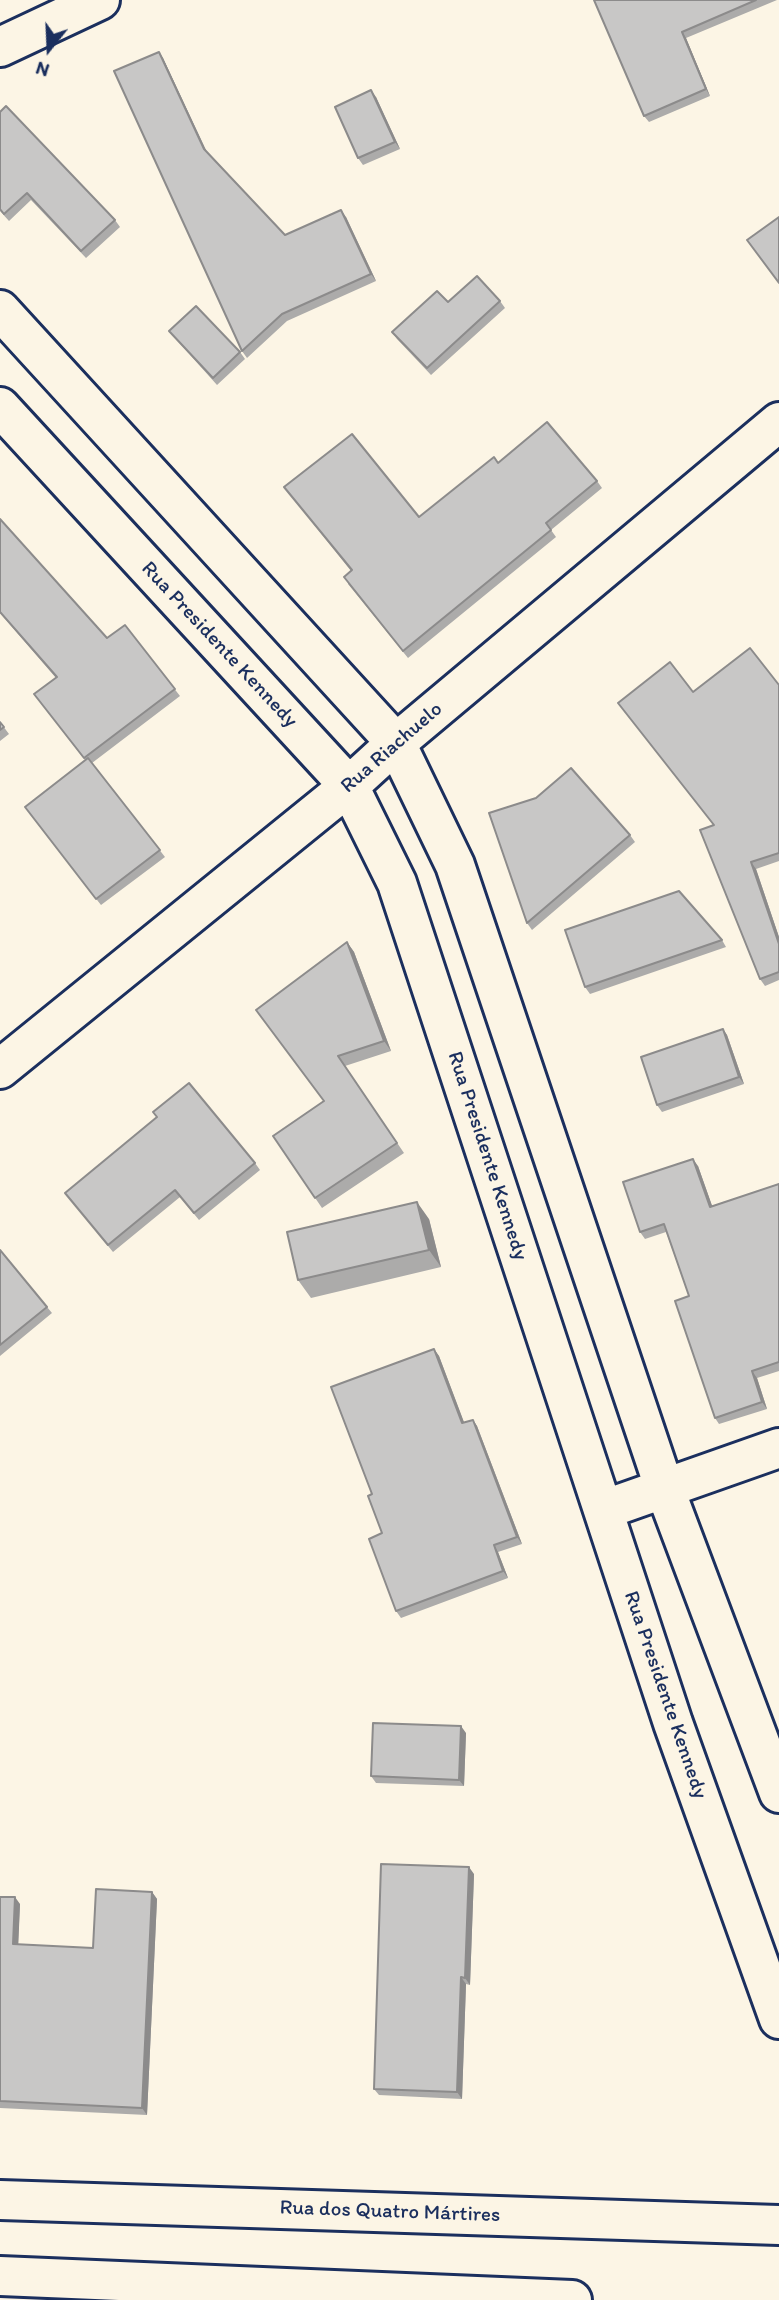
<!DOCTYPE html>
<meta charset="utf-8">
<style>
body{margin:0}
#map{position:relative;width:779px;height:2300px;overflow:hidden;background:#fcf5e5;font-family:Itim,sans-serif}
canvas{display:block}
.north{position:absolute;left:14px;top:14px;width:70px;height:70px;-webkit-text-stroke:5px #fcf5e5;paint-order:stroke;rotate:198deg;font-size:19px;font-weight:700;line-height:28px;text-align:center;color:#1b2f5e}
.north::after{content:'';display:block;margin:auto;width:24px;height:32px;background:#1b2f5e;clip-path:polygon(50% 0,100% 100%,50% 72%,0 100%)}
</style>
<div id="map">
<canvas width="779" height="2300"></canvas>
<div class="north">N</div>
</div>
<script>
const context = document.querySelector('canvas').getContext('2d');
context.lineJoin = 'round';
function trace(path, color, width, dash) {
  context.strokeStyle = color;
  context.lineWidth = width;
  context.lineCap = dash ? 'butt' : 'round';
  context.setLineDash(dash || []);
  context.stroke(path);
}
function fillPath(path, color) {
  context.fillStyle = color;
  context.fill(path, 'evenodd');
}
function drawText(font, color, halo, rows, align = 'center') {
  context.font = font + ' Itim,sans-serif';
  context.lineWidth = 5;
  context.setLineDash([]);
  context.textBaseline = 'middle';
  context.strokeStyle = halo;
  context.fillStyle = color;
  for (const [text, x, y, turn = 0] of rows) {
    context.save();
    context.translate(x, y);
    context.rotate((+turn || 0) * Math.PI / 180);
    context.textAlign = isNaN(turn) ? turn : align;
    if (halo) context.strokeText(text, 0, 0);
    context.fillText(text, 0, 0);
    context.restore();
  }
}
const minor = new Path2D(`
 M 0,47 L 100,0
 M 0,310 L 396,743 L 455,865 L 664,1487 L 779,1793
 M 0,407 L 349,786 L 397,883 L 673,1723 L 779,2019
 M 0,1069 L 349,786 L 396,743 L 779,422
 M 603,1510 L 779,1448
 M 0,2200 L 779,2225
 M 0,2276 L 572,2300`);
trace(minor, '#1b2f5e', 44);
trace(minor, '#fcf5e5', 38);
fillPath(new Path2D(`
 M 594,0 L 777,0 L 686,38 L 710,96 L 649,122 L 644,116 Z
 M 159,52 L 163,58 L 207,152 L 285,235 L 346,217 L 376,281 L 287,321 L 247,358 L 242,351 Z
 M 376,97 L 400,149 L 363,165 L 358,158 Z
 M 0,112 L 115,220 L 120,227 L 86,258 L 31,200 L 9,221 L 0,211 Z
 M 500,301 L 505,308 L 431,375 L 397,339 L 392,332 L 448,302 Z
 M 169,331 L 240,352 L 245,359 L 217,385 L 174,337 Z
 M 498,463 L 597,481 L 602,488 L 551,530 L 556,537 L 408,658 L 348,584 L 351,571 L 284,487 L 419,517 Z
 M 0,519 L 107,638 L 125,625 L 180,696 L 92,763 L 165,857 L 101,905 L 29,813 L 85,760 L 34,694 L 56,678 L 0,613 Z
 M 779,685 L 779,861 L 756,869 L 779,937 L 779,980 L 765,986 L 760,979 L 713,825 L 693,692 Z
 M 0,722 L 9,734 L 0,741 Z
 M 630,835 L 635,842 L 532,930 L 527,923 Z
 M 722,940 L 726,947 L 590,994 L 585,987 Z
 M 347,942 L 354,952 L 391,1051 L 345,1066 L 404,1153 L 322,1208 L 273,1136 L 324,1102 Z
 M 723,1029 L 727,1035 L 744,1084 L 662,1112 L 657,1105 Z
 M 153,1112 L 255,1163 L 260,1170 L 199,1220 L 180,1197 L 113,1252 L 65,1193 L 157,1118 Z
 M 698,1166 L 712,1206 L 779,1184 L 779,1371 L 757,1378 L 767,1409 L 719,1424 L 715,1418 L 689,1296 L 666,1232 L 645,1239 L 640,1232 Z
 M 429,1219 L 441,1267 L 311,1298 L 298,1280 Z
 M 0,1250 L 52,1313 L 0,1356 Z
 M 434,1349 L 439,1356 L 464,1423 L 473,1420 L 477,1426 L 522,1544 L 498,1552 L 508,1578 L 401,1618 L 396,1611 L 382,1533 L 372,1494 Z
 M 466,1733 L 464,1786 L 376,1783 L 371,1776 Z
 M 474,1874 L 470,1985 L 466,1984 L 462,2099 L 379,2095 L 374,2089 Z
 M 152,1892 L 157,1899 L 147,2115 L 0,2108 L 0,1897 L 20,1904 L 18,1944 L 93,1948 Z`), '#acabaa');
fillPath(new Path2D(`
 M 682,32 L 686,38 L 710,96 L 706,89 Z
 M 159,52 L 163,58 L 208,155 L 204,149 Z
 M 371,90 L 376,97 L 400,149 L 395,142 Z
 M 341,210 L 346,217 L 376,281 L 371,274 Z
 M 751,862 L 756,869 L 779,937 L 779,944 Z
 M 347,942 L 354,952 L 391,1051 L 384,1041 Z
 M 723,1029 L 727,1035 L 744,1084 L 739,1077 Z
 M 693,1159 L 698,1166 L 715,1214 L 710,1207 Z
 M 417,1202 L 429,1219 L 441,1267 L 429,1250 Z
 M 434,1349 L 439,1356 L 467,1430 L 462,1423 Z
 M 752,1371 L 757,1378 L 767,1409 L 762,1402 Z
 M 473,1420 L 477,1426 L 522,1544 L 517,1537 Z
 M 494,1545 L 498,1552 L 508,1578 L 503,1571 Z
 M 461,1726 L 466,1733 L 464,1786 L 459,1780 Z
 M 469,1867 L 474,1874 L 470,1985 L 465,1978 Z
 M 152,1892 L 157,1899 L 147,2115 L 142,2108 Z
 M 15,1897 L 20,1904 L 18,1951 L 13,1944 Z
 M 461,1977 L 466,1984 L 462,2099 L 457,2092 Z`), '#8c8b8b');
const building = new Path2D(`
 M 594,0 L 756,0 L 682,32 L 706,89 L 644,116 Z
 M 159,52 L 204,149 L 285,235 L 341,210 L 371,274 L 282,314 L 242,351 L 114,71 Z
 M 371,90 L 395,142 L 358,158 L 335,107 Z
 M 6,106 L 115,220 L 81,251 L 27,193 L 4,214 L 0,209 L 0,112 Z
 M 779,217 L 779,283 L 747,240 Z
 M 477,276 L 500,301 L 427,368 L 392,332 L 437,291 L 448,302 Z
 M 196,306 L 240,352 L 213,378 L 169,331 Z
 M 547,422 L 597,481 L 546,523 L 551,530 L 403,651 L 344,577 L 352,570 L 284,487 L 352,434 L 419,517 L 494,457 L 498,463 Z
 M 0,519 L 107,638 L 125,625 L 175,689 L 84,758 L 34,694 L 57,677 L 0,612 Z
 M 750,648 L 779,685 L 779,853 L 751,862 L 779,944 L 779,972 L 760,979 L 700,830 L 714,825 L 618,703 L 670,662 L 693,692 Z
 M 0,722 L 4,727 L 0,730 Z
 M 88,758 L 160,850 L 96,899 L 25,807 Z
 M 571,768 L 630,835 L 527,923 L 489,813 L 536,798 Z
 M 679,891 L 722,940 L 585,987 L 565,930 Z
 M 347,942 L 384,1041 L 338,1056 L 397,1143 L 315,1198 L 273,1136 L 324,1101 L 256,1010 Z
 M 723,1029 L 739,1077 L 657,1105 L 641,1057 Z
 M 189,1083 L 255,1163 L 194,1213 L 175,1190 L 108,1245 L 65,1193 L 157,1117 L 153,1112 Z
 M 693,1159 L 710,1207 L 779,1184 L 779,1362 L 752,1371 L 762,1402 L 715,1418 L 675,1301 L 689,1296 L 664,1224 L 640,1232 L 623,1182 Z
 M 417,1202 L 429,1250 L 298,1280 L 287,1232 Z
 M 0,1250 L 47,1307 L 0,1345 Z
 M 434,1349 L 462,1423 L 473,1420 L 517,1537 L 494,1545 L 503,1571 L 396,1611 L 369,1539 L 382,1533 L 368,1496 L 372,1494 L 331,1387 Z
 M 373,1723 L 461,1726 L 459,1780 L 371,1776 Z
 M 381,1864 L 469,1867 L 465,1978 L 461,1977 L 457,2092 L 374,2089 Z
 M 96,1889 L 152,1892 L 142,2108 L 0,2101 L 0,1897 L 15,1897 L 13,1944 L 93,1948 Z`);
fillPath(building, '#c8c7c6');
trace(building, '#8c8b8b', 2);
drawText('21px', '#1b2f5e', '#fcf5e5', [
 ["Rua Presidente Kennedy",219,645,47],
 ["Rua Riachuelo",392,748,-41],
 ["Rua Presidente Kennedy",487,1156,72],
 ["Rua Presidente Kennedy",665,1695,71],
 ["Rua dos Quatro Mártires",390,2212,2]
]);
</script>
